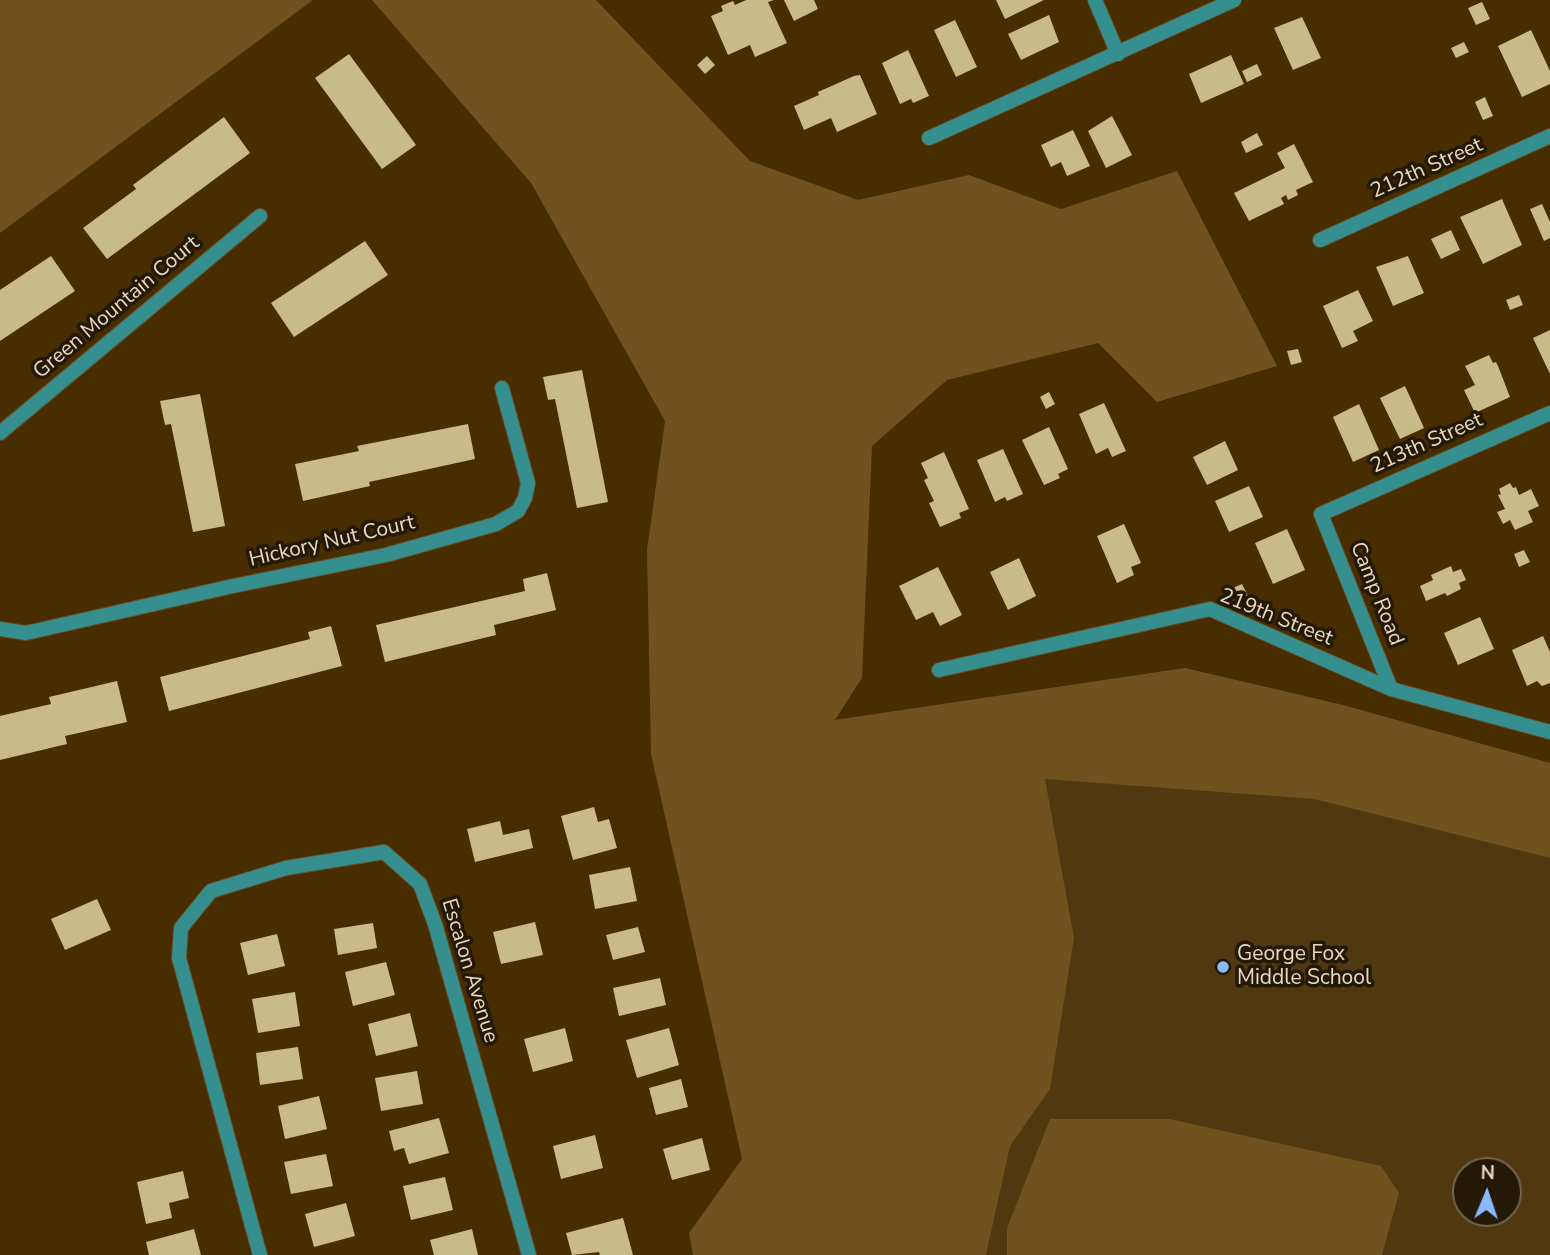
<!DOCTYPE html>
<style>
body{margin:0}
#map{position:relative;width:1550px;height:1255px;overflow:hidden;background:#482d00;font-family:"Nunito Sans",sans-serif}
canvas{display:block}
.north{position:absolute;left:1452px;top:1157px;width:70px;height:70px;box-sizing:border-box;background:#241907;border:2px solid #726551;border-radius:50%;rotate:2deg;font-size:19px;font-weight:700;line-height:28px;text-align:center;color:#e8d7c1}
.north::after{content:'';display:block;margin:auto;width:24px;height:32px;background:#88bafc;clip-path:polygon(50% 0,100% 100%,50% 72%,0 100%)}
</style>
<div id="map">
<canvas width="1550" height="1255"></canvas>
<div class="north">N</div>
</div>
<script>
const context = document.querySelector('canvas').getContext('2d');
context.lineJoin = 'round';
function fillPath(path, color) {
  context.fillStyle = color;
  context.fill(path, 'evenodd');
}
function trace(path, color, width, dash) {
  context.strokeStyle = color;
  context.lineWidth = width;
  context.lineCap = dash ? 'butt' : 'round';
  context.setLineDash(dash || []);
  context.stroke(path);
}
function drawText(font, color, halo, rows, align = 'center') {
  context.font = font + ' "Nunito Sans",sans-serif';
  context.lineWidth = 7;
  context.setLineDash([]);
  context.textBaseline = 'middle';
  context.strokeStyle = halo;
  context.fillStyle = color;
  for (const [text, x, y, turn = 0] of rows) {
    context.save();
    context.translate(x, y);
    context.rotate((+turn || 0) * Math.PI / 180);
    context.textAlign = isNaN(turn) ? turn : align;
    if (halo) context.strokeText(text, 0, 0);
    context.fillText(text, 0, 0);
    context.restore();
  }
}
fillPath(new Path2D(`
 M 1185,668 L 1343,705 L 1550,763 L 1550,1255 L 968,1255 L 834,720 ZM 1466,1171 L 1508,1171 L 1508,1213 L 1466,1213 Z`), '#503810');
fillPath(new Path2D(`
 M 0,0 L 313,0 L 0,233 Z
 M 372,0 L 596,0 L 750,161 L 858,200 L 969,175 L 1061,209 L 1177,171 L 1277,366 L 1157,402 L 1098,343 L 947,380 L 872,446 L 862,678 L 835,720 L 1185,668 L 1343,705 L 1550,763 L 1550,858 L 1314,799 L 1045,779 L 1074,938 L 1050,1089 L 1010,1146 L 986,1255 L 693,1255 L 689,1233 L 742,1159 L 651,754 L 647,550 L 665,421 L 531,183 Z
 M 1050,1119 L 1170,1119 L 1381,1166 L 1399,1193 L 1382,1255 L 1007,1255 L 1007,1228 Z`), '#71511e');
fillPath(new Path2D(`
 M 746,0 L 774,0 L 768,2 L 787,43 L 755,57 L 750,45 L 728,55 L 711,16 L 723,11 L 721,6 L 733,1 L 735,5 Z
 M 784,0 L 814,0 L 818,9 L 794,21 Z
 M 996,0 L 1044,0 L 1005,19 Z
 M 1482,2 L 1490,19 L 1476,25 L 1468,8 Z
 M 1049,15 L 1059,42 L 1021,60 L 1008,34 Z
 M 1302,17 L 1321,58 L 1293,70 L 1274,28 Z
 M 955,20 L 977,67 L 956,77 L 934,30 Z
 M 1531,30 L 1550,71 L 1550,84 L 1522,97 L 1498,46 Z
 M 1464,42 L 1469,52 L 1456,58 L 1451,48 Z
 M 908,50 L 929,96 L 913,103 L 911,99 L 900,104 L 882,63 Z
 M 349,54 L 416,145 L 382,169 L 315,78 Z
 M 1231,55 L 1244,84 L 1201,103 L 1189,74 Z
 M 707,56 L 715,65 L 705,74 L 697,65 Z
 M 1257,64 L 1262,75 L 1247,82 L 1242,71 Z
 M 860,75 L 877,114 L 837,132 L 831,118 L 804,130 L 794,106 L 819,95 L 818,92 L 854,76 Z
 M 1485,97 L 1493,116 L 1483,120 L 1475,102 Z
 M 1112,116 L 1132,155 L 1106,168 L 1088,131 Z
 M 224,117 L 250,153 L 107,259 L 83,228 L 136,189 L 133,185 Z
 M 1073,130 L 1090,166 L 1067,176 L 1061,162 L 1051,167 L 1041,145 Z
 M 1257,133 L 1263,145 L 1246,153 L 1241,142 Z
 M 1294,144 L 1313,182 L 1296,190 L 1298,195 L 1288,200 L 1286,195 L 1281,198 L 1284,204 L 1249,221 L 1234,193 L 1285,168 L 1277,153 Z
 M 1502,199 L 1522,245 L 1483,264 L 1460,217 Z
 M 1542,204 L 1550,222 L 1550,238 L 1544,241 L 1530,209 Z
 M 1451,230 L 1460,250 L 1441,259 L 1431,239 Z
 M 365,241 L 388,275 L 294,337 L 271,303 Z
 M 51,256 L 75,291 L 0,341 L 0,290 Z
 M 1408,256 L 1424,293 L 1393,306 L 1376,267 Z
 M 1358,290 L 1373,321 L 1353,331 L 1358,341 L 1342,348 L 1323,306 Z
 M 1519,295 L 1523,305 L 1510,310 L 1506,300 Z
 M 1550,330 L 1550,374 L 1533,338 Z
 M 1298,349 L 1302,362 L 1291,365 L 1287,351 Z
 M 1489,355 L 1493,363 L 1496,362 L 1498,366 L 1510,397 L 1475,413 L 1464,390 L 1475,385 L 1465,366 Z
 M 582,370 L 608,502 L 577,508 L 555,399 L 548,400 L 543,377 Z
 M 1405,386 L 1424,428 L 1400,439 L 1380,398 Z
 M 1049,392 L 1055,404 L 1046,409 L 1040,397 Z
 M 200,394 L 225,526 L 193,532 L 171,424 L 165,425 L 160,401 Z
 M 1104,403 L 1126,451 L 1112,457 L 1108,448 L 1096,454 L 1079,414 Z
 M 1359,404 L 1379,450 L 1353,462 L 1333,417 Z
 M 468,424 L 475,459 L 369,482 L 370,486 L 303,501 L 295,464 L 359,451 L 357,446 Z
 M 1049,427 L 1068,469 L 1058,474 L 1060,478 L 1044,485 L 1022,440 Z
 M 1225,441 L 1238,470 L 1207,485 L 1193,457 Z
 M 1003,449 L 1023,494 L 1007,501 L 1005,497 L 995,502 L 977,460 Z
 M 944,452 L 969,509 L 959,513 L 961,518 L 940,527 L 929,503 L 934,501 L 924,480 L 928,478 L 921,463 Z
 M 1510,483 L 1513,488 L 1516,487 L 1519,495 L 1531,489 L 1539,506 L 1528,511 L 1533,522 L 1515,530 L 1510,520 L 1503,524 L 1497,512 L 1505,509 L 1498,495 L 1501,494 L 1499,489 Z
 M 1249,486 L 1263,517 L 1229,532 L 1215,501 Z
 M 1124,524 L 1141,563 L 1131,567 L 1134,575 L 1117,583 L 1097,536 Z
 M 1287,529 L 1305,570 L 1273,584 L 1255,543 Z
 M 1524,550 L 1530,562 L 1519,567 L 1514,554 Z
 M 1019,558 L 1036,596 L 1008,610 L 990,572 Z
 M 1451,566 L 1453,572 L 1461,569 L 1466,580 L 1459,583 L 1461,589 L 1447,596 L 1445,593 L 1426,601 L 1420,586 L 1433,580 L 1431,575 Z
 M 938,567 L 962,615 L 940,626 L 933,612 L 916,620 L 899,586 Z
 M 547,573 L 556,610 L 494,625 L 496,635 L 385,662 L 376,625 L 525,591 L 523,579 Z
 M 1242,584 L 1248,596 L 1239,600 L 1233,588 Z
 M 1480,617 L 1494,649 L 1458,665 L 1444,633 Z
 M 331,626 L 342,666 L 169,711 L 160,677 L 310,639 L 308,632 Z
 M 1543,636 L 1550,652 L 1550,683 L 1542,686 L 1537,681 L 1527,686 L 1512,650 Z
 M 117,681 L 127,722 L 65,736 L 67,744 L 0,760 L 0,716 L 51,704 L 49,697 Z
 M 594,807 L 598,822 L 609,819 L 617,848 L 573,860 L 561,816 Z
 M 500,821 L 503,835 L 529,829 L 533,848 L 475,862 L 467,829 Z
 M 630,867 L 637,901 L 595,909 L 589,875 Z
 M 97,899 L 111,930 L 65,950 L 51,919 Z
 M 535,922 L 543,955 L 501,964 L 493,932 Z
 M 373,923 L 377,948 L 338,955 L 334,929 Z
 M 638,927 L 645,952 L 613,960 L 606,935 Z
 M 277,934 L 285,966 L 248,975 L 240,943 Z
 M 386,962 L 395,995 L 353,1006 L 345,972 Z
 M 660,978 L 666,1005 L 619,1016 L 613,988 Z
 M 295,992 L 300,1026 L 258,1033 L 252,999 Z
 M 410,1013 L 418,1046 L 376,1056 L 368,1024 Z
 M 565,1028 L 573,1061 L 533,1072 L 524,1039 Z
 M 669,1028 L 679,1065 L 637,1078 L 626,1040 Z
 M 298,1047 L 303,1079 L 260,1085 L 256,1053 Z
 M 417,1071 L 423,1104 L 381,1111 L 375,1078 Z
 M 681,1079 L 688,1107 L 656,1115 L 649,1088 Z
 M 319,1096 L 327,1129 L 285,1139 L 278,1106 Z
 M 439,1118 L 449,1153 L 409,1164 L 404,1148 L 394,1151 L 389,1131 Z
 M 595,1135 L 603,1168 L 561,1179 L 553,1146 Z
 M 702,1138 L 710,1170 L 672,1180 L 663,1149 Z
 M 326,1154 L 333,1186 L 291,1194 L 284,1162 Z
 M 183,1171 L 189,1198 L 169,1203 L 172,1218 L 146,1224 L 137,1182 Z
 M 445,1177 L 453,1210 L 411,1220 L 403,1186 Z
 M 346,1203 L 355,1236 L 314,1247 L 305,1214 Z
 M 623,1218 L 633,1255 L 600,1255 L 599,1252 L 572,1255 L 566,1233 Z
 M 194,1229 L 201,1255 L 149,1255 L 146,1242 Z
 M 472,1229 L 478,1255 L 434,1255 L 430,1240 Z`), '#c8bb87');
const street = new Path2D(`
 M 1095,0 L 1118,54
 M 929,138 L 1234,0
 M 1320,240 L 1550,136
 M 0,433 L 260,216
 M 0,629 L 26,633 L 233,586 L 386,555 L 496,524 L 518,511 L 525,498 L 528,483 L 502,388
 M 939,670 L 1210,609 L 1391,689 L 1550,732
 M 1391,689 L 1321,514 L 1550,413
 M 260,1255 L 179,958 L 181,928 L 211,891 L 286,868 L 384,852 L 420,884 L 435,924 L 529,1255`);
trace(street, '#654c23', 16);
trace(street, '#368f8f', 14);
for (const [x, y, r, color] of [
 [1223,967,7,"#88bafc"]
]) {
  const dot = new Path2D();
  dot.arc(x, y, r, 0, 2 * Math.PI);
  context.fillStyle = color;
  context.fill(dot);
  trace(dot, '#241907', 2.5);
}
drawText('21px', '#e8d7c1', '#241907', [
 ["212th Street",1427,169,-24],
 ["Green Mountain Court",117,308,-40],
 ["213th Street",1427,444,-24],
 ["Hickory Nut Court",332,542,-13],
 ["Camp Road",1376,594,68],
 ["219th Street",1276,618,22],
 ["Escalon Avenue",469,971,73]
]);
drawText('21px', '#e8d7c1', '#241907', [
 ["George Fox",1237,955],
 ["Middle School",1237,979]
], 'left');
</script>
